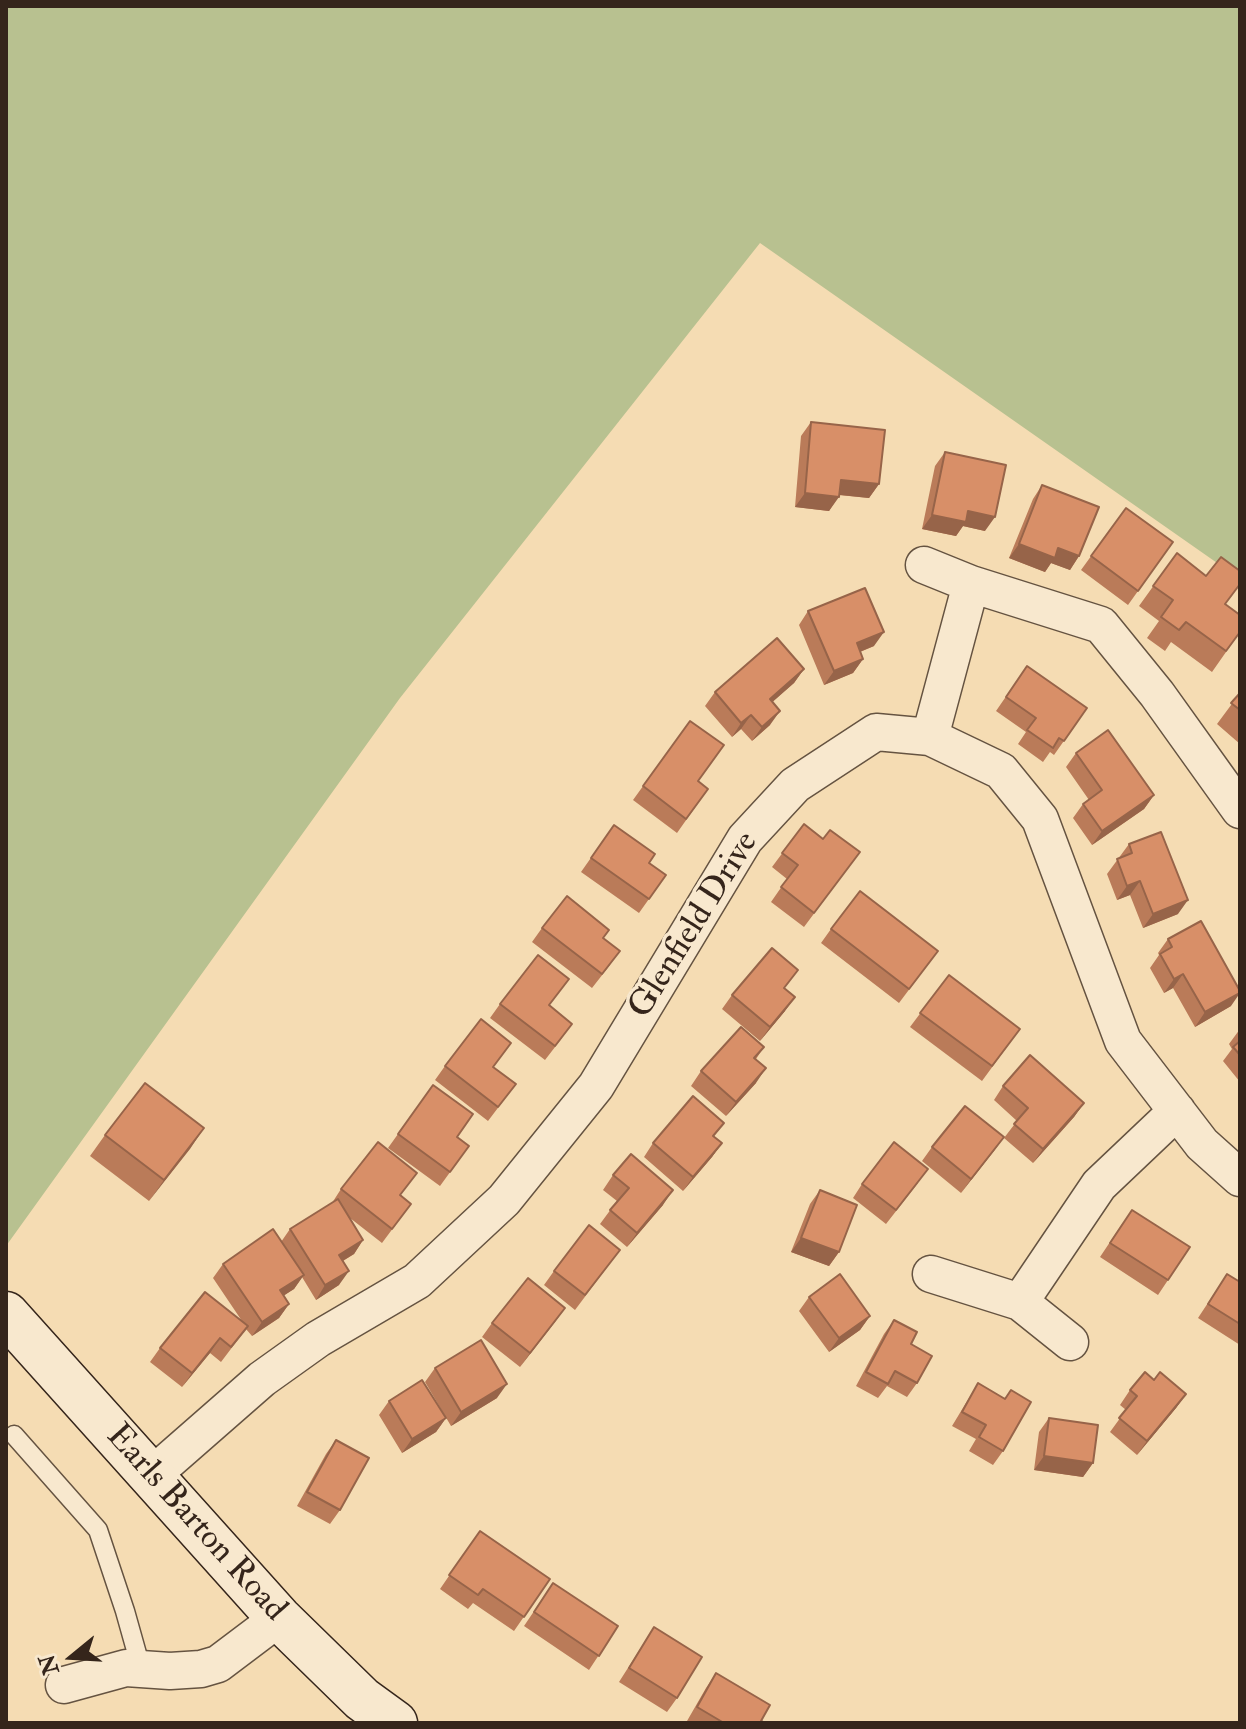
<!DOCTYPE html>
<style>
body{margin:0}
#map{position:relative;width:1246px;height:1729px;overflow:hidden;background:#f5dcb3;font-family:"IM FELL Double Pica",serif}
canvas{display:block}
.frame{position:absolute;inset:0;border:8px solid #35251b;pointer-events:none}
.north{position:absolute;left:32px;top:1617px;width:80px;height:80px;-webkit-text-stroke:6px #f8e8ce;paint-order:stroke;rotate:252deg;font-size:22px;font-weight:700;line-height:32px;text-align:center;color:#35251b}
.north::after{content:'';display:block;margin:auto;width:28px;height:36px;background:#35251b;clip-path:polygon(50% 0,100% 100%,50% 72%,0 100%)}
</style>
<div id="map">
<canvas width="1246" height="1729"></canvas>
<div class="frame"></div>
<div class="north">N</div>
</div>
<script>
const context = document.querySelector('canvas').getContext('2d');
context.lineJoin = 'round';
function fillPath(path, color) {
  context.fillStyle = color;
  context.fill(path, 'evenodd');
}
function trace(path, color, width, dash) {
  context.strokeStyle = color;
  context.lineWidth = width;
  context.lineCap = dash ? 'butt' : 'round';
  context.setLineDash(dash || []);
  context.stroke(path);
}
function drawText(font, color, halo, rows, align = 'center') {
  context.font = font + ' "IM FELL Double Pica",serif';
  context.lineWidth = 7;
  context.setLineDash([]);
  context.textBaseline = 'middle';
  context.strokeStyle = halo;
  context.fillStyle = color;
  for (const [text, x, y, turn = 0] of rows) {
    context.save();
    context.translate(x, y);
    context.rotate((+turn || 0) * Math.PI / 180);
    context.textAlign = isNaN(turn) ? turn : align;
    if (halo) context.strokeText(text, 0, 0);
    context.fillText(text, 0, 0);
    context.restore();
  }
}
fillPath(new Path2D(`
 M 6,6 L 1240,6 L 1240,579 L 760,243 L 400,698 L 6,1246 Z`), '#b8c190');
const lane = new Path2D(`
 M 14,1435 L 98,1530 L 125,1611 L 141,1668`);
const street = new Path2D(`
 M 924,565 L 971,584 L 1101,625 L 1157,694 L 1240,810
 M 930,737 L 971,584
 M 931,1274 L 1020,1302 L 1070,1342
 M 1020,1302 L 1099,1185 L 1177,1111
 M 150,1477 L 262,1379 L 318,1339 L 417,1281 L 504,1200 L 596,1086 L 745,839 L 795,785 L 876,732 L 930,737 L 1001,771 L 1040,819 L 1123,1041 L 1202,1144 L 1240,1178
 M 64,1685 L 126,1668 L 170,1671 L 201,1669 L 218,1664 L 279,1618`);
const secondary = new Path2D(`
 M 6,1314 L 279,1618 L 362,1699 L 395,1723`);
trace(lane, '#655341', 21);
trace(street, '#655341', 39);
trace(secondary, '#35251b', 47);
trace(lane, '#f8e8ce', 18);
trace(street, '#f8e8ce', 36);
trace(secondary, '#f8e8ce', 44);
fillPath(new Path2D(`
 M 811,422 L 879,484 L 869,498 L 839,495 L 829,511 L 795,507 L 801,436 Z
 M 945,452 L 985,531 L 963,526 L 956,536 L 922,529 L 935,466 Z
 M 1042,485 L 1079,556 L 1070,570 L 1051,563 L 1045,572 L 1009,558 L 1033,499 Z
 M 1126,508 L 1173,542 L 1128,605 L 1081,570 Z
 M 1177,553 L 1206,576 L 1225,605 L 1240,632 L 1212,672 L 1171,642 L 1165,651 L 1147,638 L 1159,621 L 1139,606 Z
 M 808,611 L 874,646 L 860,652 L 863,659 L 853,673 L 824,685 L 799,625 Z
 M 1027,666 L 1087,708 L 1054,755 L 1050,752 L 1043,762 L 1018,744 L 1026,732 L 996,711 Z
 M 804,669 L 794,683 L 772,702 L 770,725 L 752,741 L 741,729 L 732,737 L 705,706 L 715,692 Z
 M 1240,693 L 1240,744 L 1217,724 Z
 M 690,721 L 698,781 L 708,789 L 677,833 L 633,800 Z
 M 1076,753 L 1154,795 L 1144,809 L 1092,845 L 1073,818 L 1083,804 L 1089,800 L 1066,767 Z
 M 804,824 L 823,839 L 860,852 L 804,927 L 771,902 L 787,879 L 772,867 Z
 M 614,825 L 649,863 L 666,875 L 639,913 L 581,872 Z
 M 1129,844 L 1178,914 L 1143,928 L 1130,895 L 1117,900 L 1107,874 Z
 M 542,928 L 603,938 L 610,965 L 592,988 L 532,942 Z
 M 831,929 L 938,951 L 899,1003 L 821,943 Z
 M 1168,939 L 1231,1006 L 1195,1027 L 1173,988 L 1164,993 L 1150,968 L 1159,955 L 1158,953 Z
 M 949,975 L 1020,1029 L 982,1081 L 910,1027 Z
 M 785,989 L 785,1011 L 760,1041 L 722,1009 L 732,995 Z
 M 500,1004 L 550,1005 L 562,1038 L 545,1060 L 490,1018 Z
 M 1240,1029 L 1240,1082 L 1223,1061 L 1232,1049 L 1229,1044 Z
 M 764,1047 L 756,1059 L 756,1083 L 726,1116 L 691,1086 L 701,1071 Z
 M 445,1066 L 493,1067 L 516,1084 L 488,1121 L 435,1080 Z
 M 433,1085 L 457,1137 L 469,1146 L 440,1186 L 388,1148 Z
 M 1003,1086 L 1084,1103 L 1074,1117 L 1033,1163 L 1004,1138 L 1017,1121 L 994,1100 Z
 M 724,1123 L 714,1136 L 722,1143 L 712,1157 L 683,1191 L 644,1157 L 653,1143 Z
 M 204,1128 L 149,1201 L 90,1156 L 105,1135 Z
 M 1004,1137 L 961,1193 L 922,1161 L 932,1147 Z
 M 613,1175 L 663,1205 L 627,1247 L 600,1224 L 617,1201 L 603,1190 Z
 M 918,1183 L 886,1224 L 853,1198 L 862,1184 Z
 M 341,1189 L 401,1195 L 411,1204 L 382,1243 L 350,1218 L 363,1240 L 354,1254 L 343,1261 L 339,1285 L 316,1300 L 302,1277 L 294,1289 L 284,1295 L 289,1304 L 279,1318 L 252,1336 L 246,1329 L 221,1362 L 210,1353 L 182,1387 L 150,1362 L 160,1348 L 242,1321 L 213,1278 L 223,1264 L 281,1242 L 290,1229 L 332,1203 Z
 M 820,1190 L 839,1252 L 829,1266 L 791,1252 L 810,1204 Z
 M 1122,1224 L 1168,1280 L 1158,1295 L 1100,1257 Z
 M 620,1250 L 575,1310 L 544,1285 L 554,1271 Z
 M 1227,1274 L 1240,1282 L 1240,1345 L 1198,1318 Z
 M 809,1297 L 870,1316 L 860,1330 L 829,1352 L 799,1311 Z
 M 565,1308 L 520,1367 L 482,1337 L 492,1323 Z
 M 894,1320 L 911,1344 L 917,1383 L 907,1397 L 887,1386 L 878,1398 L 856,1386 L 884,1334 Z
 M 435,1368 L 497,1398 L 451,1426 L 425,1382 Z
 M 1154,1380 L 1186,1394 L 1176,1408 L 1137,1455 L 1110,1432 L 1126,1410 L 1120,1405 L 1130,1390 Z
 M 978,1383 L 1005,1399 L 1011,1390 L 1003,1451 L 993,1465 L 969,1451 L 976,1439 L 952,1426 Z
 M 389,1401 L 446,1418 L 436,1432 L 402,1453 L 379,1415 Z
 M 1049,1418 L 1093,1463 L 1083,1477 L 1034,1470 L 1039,1432 Z
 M 336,1440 L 340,1510 L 330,1524 L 297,1506 L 326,1454 Z
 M 480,1531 L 550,1579 L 514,1631 L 473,1603 L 468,1609 L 440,1589 Z
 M 553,1583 L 618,1626 L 589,1670 L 524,1626 Z
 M 654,1627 L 677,1698 L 667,1712 L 619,1682 Z
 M 716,1673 L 761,1721 L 765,1723 L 691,1723 L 687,1721 L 706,1688 Z`), '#ba7b59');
fillPath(new Path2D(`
 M 841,480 L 879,484 L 869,498 L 831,494 Z
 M 805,493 L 839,497 L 829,511 L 795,507 Z
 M 968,511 L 995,517 L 985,531 L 963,526 L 956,536 L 922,529 L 932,515 Z
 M 1019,544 L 1058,548 L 1079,556 L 1070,570 L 1051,563 L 1045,572 L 1009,558 Z
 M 884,632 L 874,646 L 847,657 L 857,643 Z
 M 863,659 L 853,673 L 824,685 L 834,671 Z
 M 804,669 L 794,683 L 760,713 L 770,699 Z
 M 780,711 L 770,725 L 752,741 L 762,727 Z
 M 751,715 L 741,729 L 732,737 L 741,723 Z
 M 1154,795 L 1144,809 L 1092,845 L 1102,831 Z
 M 1140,881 L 1130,895 L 1117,900 L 1127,886 Z
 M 1188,900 L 1178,914 L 1143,928 L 1153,914 Z
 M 1183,974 L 1173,988 L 1164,993 L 1174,979 Z
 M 1240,993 L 1231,1006 L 1195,1027 L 1205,1012 Z
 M 795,997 L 785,1011 L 760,1041 L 770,1027 Z
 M 766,1068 L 756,1083 L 726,1116 L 736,1102 Z
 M 1084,1103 L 1074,1117 L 1033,1163 L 1043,1149 Z
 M 204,1128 L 190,1149 L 149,1201 L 164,1180 Z
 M 1004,1137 L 994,1151 L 961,1193 L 971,1179 Z
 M 722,1143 L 712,1157 L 683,1191 L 693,1177 Z
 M 673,1190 L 663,1205 L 627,1247 L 637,1233 Z
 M 801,1238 L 839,1252 L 829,1266 L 791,1252 Z
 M 363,1240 L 354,1254 L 329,1269 L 339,1255 Z
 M 349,1271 L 339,1285 L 316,1300 L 325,1285 Z
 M 304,1275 L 294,1289 L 271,1304 L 280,1290 Z
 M 289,1304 L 279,1318 L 252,1336 L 262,1322 Z
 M 565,1308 L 555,1322 L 520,1367 L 530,1353 Z
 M 870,1316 L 860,1330 L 829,1352 L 839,1338 Z
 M 220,1338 L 210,1353 L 182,1387 L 192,1373 Z
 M 507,1384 L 497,1398 L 451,1426 L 461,1412 Z
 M 1186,1394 L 1176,1408 L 1137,1455 L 1147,1441 Z
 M 446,1418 L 436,1432 L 402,1453 L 412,1439 Z
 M 1044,1456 L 1093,1463 L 1083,1477 L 1034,1470 Z`), '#976449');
const building = new Path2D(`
 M 811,422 L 885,430 L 879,484 L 841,480 L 839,497 L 805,493 Z
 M 945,452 L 1006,465 L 995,517 L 968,511 L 966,522 L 932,515 Z
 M 1042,485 L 1099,507 L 1079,556 L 1058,548 L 1055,558 L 1019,544 Z
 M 1126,508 L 1173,542 L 1138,591 L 1091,556 Z
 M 1177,553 L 1206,576 L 1221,557 L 1240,571 L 1240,584 L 1225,604 L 1240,615 L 1240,632 L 1226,651 L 1186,622 L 1179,630 L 1161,617 L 1173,600 L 1153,586 Z
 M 865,588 L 884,632 L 857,643 L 863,659 L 834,671 L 808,611 Z
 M 777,638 L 804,669 L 770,699 L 780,711 L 762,727 L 751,715 L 741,723 L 715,692 Z
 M 1027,666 L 1087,708 L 1064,741 L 1059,738 L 1053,748 L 1027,730 L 1036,718 L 1006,697 Z
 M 1240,693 L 1240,710 L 1231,703 Z
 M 690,721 L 724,745 L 698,781 L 708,789 L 686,819 L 643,786 Z
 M 1108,730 L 1154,795 L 1102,831 L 1083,804 L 1102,790 L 1076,753 Z
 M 804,824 L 823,839 L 830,830 L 860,852 L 814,913 L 781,887 L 798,865 L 782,853 Z
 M 614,825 L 655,854 L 649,863 L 666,875 L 649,899 L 591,858 Z
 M 1161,832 L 1188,900 L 1153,914 L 1140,881 L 1127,886 L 1117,859 L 1132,853 L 1129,844 Z
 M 860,891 L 938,951 L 909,989 L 831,929 Z
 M 567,896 L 609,930 L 603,938 L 620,951 L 602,974 L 542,928 Z
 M 1201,921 L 1240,991 L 1240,993 L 1205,1012 L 1183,974 L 1174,979 L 1160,954 L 1172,947 L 1168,939 Z
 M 772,948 L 798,970 L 784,988 L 795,997 L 770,1027 L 732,995 Z
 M 538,955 L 569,979 L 549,1005 L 572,1024 L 555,1046 L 500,1004 Z
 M 949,975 L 1020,1029 L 992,1066 L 920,1013 Z
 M 481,1019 L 511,1043 L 493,1067 L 516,1084 L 498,1107 L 445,1066 Z
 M 741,1027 L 764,1047 L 754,1058 L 766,1068 L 736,1102 L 701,1071 Z
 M 1240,1041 L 1240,1055 L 1233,1047 Z
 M 1030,1055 L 1084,1103 L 1043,1149 L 1014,1124 L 1028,1108 L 1003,1086 Z
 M 145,1083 L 204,1128 L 164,1180 L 105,1135 Z
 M 433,1085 L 473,1114 L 457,1137 L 469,1146 L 450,1172 L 398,1134 Z
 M 693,1096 L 724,1123 L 713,1136 L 722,1143 L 693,1177 L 653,1143 Z
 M 965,1106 L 1004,1137 L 971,1179 L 932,1147 Z
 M 378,1142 L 417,1173 L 400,1195 L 411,1204 L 392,1229 L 341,1189 Z
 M 894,1142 L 928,1169 L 896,1210 L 862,1184 Z
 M 631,1154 L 673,1190 L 637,1233 L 610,1210 L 629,1188 L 613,1175 Z
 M 820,1190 L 857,1205 L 839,1252 L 801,1238 Z
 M 338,1199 L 363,1240 L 339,1255 L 349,1271 L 325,1285 L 290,1229 Z
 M 1132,1210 L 1190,1247 L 1168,1280 L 1110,1243 Z
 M 589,1225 L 620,1250 L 585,1295 L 554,1271 Z
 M 273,1229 L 304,1275 L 280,1290 L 289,1304 L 262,1322 L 223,1264 Z
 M 840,1274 L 870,1316 L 839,1338 L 809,1297 Z
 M 1227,1274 L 1240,1282 L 1240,1324 L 1208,1304 Z
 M 528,1278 L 565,1308 L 530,1353 L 492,1323 Z
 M 205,1292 L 248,1326 L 231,1347 L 220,1338 L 192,1373 L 160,1348 Z
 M 894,1320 L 917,1332 L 911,1344 L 932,1356 L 917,1383 L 895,1371 L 888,1384 L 866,1372 Z
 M 481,1340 L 507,1384 L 461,1412 L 435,1368 Z
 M 1145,1372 L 1154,1380 L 1160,1372 L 1186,1394 L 1147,1441 L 1119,1418 L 1137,1396 L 1130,1390 Z
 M 422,1380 L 446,1418 L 412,1439 L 389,1401 Z
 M 978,1383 L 1005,1399 L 1011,1390 L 1031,1402 L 1003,1451 L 979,1437 L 986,1425 L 962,1412 Z
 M 1049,1418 L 1098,1425 L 1093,1463 L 1044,1456 Z
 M 336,1440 L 369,1458 L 340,1510 L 307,1492 Z
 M 480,1531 L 550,1579 L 524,1617 L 483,1589 L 478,1595 L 449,1575 Z
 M 553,1583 L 618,1626 L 599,1656 L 534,1612 Z
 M 654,1627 L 702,1657 L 677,1698 L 629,1668 Z
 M 716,1673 L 770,1705 L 761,1721 L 765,1723 L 724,1723 L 697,1707 Z`);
fillPath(building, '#d88f68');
trace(building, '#976449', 2);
drawText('34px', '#35251b', '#f8e8ce', [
 ["Glenfield Drive",695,926,-58],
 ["Earls Barton Road",195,1524,48]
]);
</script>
